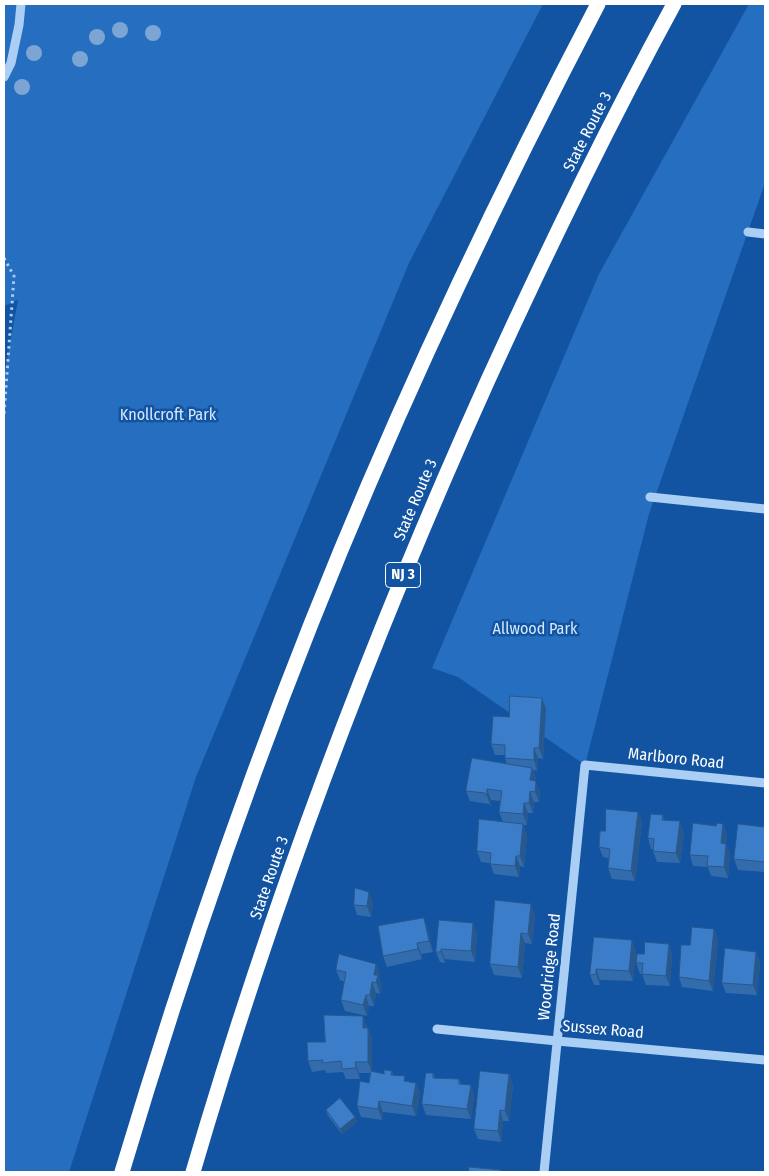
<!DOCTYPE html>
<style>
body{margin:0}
#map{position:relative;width:769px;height:1176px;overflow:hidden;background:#1254a1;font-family:"Fira Sans Condensed",sans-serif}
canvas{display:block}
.frame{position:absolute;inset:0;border:5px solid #fff;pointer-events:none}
</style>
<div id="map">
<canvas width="769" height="1176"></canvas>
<div class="frame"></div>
</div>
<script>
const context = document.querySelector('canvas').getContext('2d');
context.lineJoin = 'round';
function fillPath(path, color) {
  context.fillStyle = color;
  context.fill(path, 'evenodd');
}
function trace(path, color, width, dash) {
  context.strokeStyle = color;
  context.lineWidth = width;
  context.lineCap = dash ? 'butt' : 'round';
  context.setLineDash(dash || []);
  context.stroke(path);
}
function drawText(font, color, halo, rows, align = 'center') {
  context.font = font + ' "Fira Sans Condensed",sans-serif';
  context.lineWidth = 5;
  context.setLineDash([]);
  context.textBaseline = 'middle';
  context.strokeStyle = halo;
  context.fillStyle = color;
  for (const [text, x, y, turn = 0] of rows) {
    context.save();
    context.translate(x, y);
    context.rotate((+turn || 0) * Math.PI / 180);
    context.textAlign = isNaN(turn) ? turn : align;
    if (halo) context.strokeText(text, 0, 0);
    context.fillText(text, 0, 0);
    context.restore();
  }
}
fillPath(new Path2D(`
 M 4,4 L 543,4 L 409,263 L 196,777 L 69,1172 L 4,1172 L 4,376 L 18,300 L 4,306 Z
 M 749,4 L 765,4 L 765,183 L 649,514 L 585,765 L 458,677 L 432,668 L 599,274 Z`), '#256ec0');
trace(new Path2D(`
 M 4,258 L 14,276 L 4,415`), '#abcef5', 3, [2.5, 4]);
trace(new Path2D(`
 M 4,77 L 11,63 L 19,25 L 21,4
 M 748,232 L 765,234
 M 650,497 L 765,509
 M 437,1029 L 557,1041 L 765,1060
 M 544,1172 L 585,765 L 765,783`), '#abcef5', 9);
trace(new Path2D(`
 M 122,1172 C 185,961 257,753 341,550 C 418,364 505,182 598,4
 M 193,1172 C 272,902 372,637 488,380 C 546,253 607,127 674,4`), '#fff', 15);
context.fillStyle = '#7da5d4';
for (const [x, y] of [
 [120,30],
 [153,33],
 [97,37],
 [34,53],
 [80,59],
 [22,87]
]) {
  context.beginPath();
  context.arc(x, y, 8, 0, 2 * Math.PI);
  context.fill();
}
fillPath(new Path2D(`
 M 546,709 L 543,759 L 538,758 L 537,771 L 533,770 L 536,779 L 535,781 L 540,791 L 539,802 L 534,802 L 533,813 L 528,813 L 527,825 L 523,825 L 527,834 L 524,867 L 520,866 L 519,877 L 494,874 L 490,863 L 481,862 L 477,851 L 503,822 L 499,812 L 500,801 L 491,800 L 491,807 L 489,804 L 470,801 L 466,791 L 507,764 L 505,758 L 505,755 L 495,755 L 491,744 L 509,717 Z
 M 638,812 L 642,822 L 635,881 L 612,879 L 608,868 L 609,858 L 603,857 L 599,847 L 605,831 Z
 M 663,815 L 664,820 L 684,832 L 680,863 L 657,862 L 653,851 L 653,849 L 651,849 L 648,838 Z
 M 723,824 L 727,835 L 726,844 L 730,854 L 728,878 L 711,876 L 708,867 L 693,866 L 690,855 L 716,826 Z
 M 765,827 L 765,872 L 738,870 L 734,859 Z
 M 373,902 L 371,917 L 357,915 L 354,905 Z
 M 535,914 L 532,944 L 525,943 L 522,978 L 494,975 L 490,964 Z
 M 439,920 L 477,933 L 475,962 L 445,959 L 445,963 L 440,962 L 436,952 Z
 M 428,929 L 433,952 L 421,954 L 422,959 L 387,967 L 383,956 Z
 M 714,929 L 718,940 L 713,991 L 682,987 L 679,977 Z
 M 594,937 L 636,951 L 633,981 L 600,980 L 600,985 L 594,985 L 590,975 Z
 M 669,944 L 672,954 L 670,986 L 646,985 L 642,974 L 640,974 L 636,963 L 644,954 Z
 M 756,952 L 760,963 L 757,995 L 726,993 L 722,983 Z
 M 376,964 L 380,975 L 379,979 L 382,986 L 380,994 L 376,993 L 374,1006 L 369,1006 L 367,1016 L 345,1011 L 341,1000 L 345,982 L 340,980 L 336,970 Z
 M 367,1026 L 367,1028 L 368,1028 L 372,1039 L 372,1071 L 384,1074 L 392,1071 L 393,1075 L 407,1082 L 416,1083 L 420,1094 L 416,1116 L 383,1112 L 382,1120 L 361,1117 L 357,1106 L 369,1083 L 370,1073 L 359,1073 L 360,1079 L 346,1079 L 343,1072 L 326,1073 L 325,1070 L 312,1072 L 308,1061 L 325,1042 Z
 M 433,1073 L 435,1078 L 459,1079 L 461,1084 L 471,1085 L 474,1096 L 471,1119 L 426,1115 L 422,1104 Z
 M 509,1074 L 513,1085 L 509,1121 L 503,1121 L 501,1142 L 478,1139 L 474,1129 Z
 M 326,1110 L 355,1117 L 357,1122 L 342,1134 L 328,1116 Z`), '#336cac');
fillPath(new Path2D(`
 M 542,698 L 546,709 L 543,759 L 539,748 Z
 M 534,748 L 538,758 L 537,771 L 534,760 Z
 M 532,768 L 536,779 L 534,791 L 530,780 Z
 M 536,781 L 540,791 L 539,802 L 535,792 Z
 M 487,789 L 491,800 L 491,807 L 487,796 Z
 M 530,791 L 534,802 L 533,813 L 529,803 Z
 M 524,803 L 528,813 L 527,825 L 523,814 Z
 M 638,812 L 642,822 L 635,881 L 631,871 Z
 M 680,821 L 684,832 L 680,863 L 676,853 Z
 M 523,824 L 527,834 L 524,867 L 520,856 Z
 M 723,824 L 727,835 L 725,853 L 721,843 Z
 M 726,844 L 730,854 L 728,878 L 724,867 Z
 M 516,856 L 520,866 L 519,877 L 515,866 Z
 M 369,892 L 373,902 L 371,917 L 367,906 Z
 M 531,904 L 535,914 L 532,944 L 528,934 Z
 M 424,918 L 428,929 L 433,952 L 429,941 Z
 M 473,923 L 477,933 L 475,962 L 471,951 Z
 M 714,929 L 718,940 L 713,991 L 709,981 Z
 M 521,933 L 525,943 L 522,978 L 518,967 Z
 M 632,940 L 636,951 L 633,981 L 629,971 Z
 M 417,943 L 421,954 L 422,959 L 418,949 Z
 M 669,944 L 672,954 L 670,986 L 666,976 Z
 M 441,949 L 445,959 L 445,963 L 441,952 Z
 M 756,952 L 760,963 L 757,995 L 753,985 Z
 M 376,964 L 380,975 L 379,979 L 382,986 L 380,994 L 374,975 Z
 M 596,969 L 600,980 L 600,985 L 596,974 Z
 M 372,982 L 376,993 L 374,1006 L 370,995 Z
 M 366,995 L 369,1006 L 367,1016 L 363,1005 Z
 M 363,1016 L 367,1026 L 366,1039 L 363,1028 Z
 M 368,1028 L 372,1039 L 372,1073 L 368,1062 Z
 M 355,1062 L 359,1073 L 360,1079 L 356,1068 Z
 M 509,1074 L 513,1085 L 509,1121 L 505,1111 Z
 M 416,1083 L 420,1094 L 416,1116 L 412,1106 Z
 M 471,1085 L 474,1096 L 471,1119 L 467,1109 Z
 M 379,1101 L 383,1112 L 382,1120 L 378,1109 Z
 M 500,1110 L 503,1121 L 501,1142 L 498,1131 Z
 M 355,1117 L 357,1122 L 342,1134 L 340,1129 Z`), '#29588c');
const building = new Path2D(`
 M 510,696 L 542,698 L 539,748 L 534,748 L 534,760 L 505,758 L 505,745 L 491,744 L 493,716 L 509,717 Z
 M 472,758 L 532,768 L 530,780 L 536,781 L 535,792 L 530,791 L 529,803 L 524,803 L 523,814 L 499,812 L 502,791 L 487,789 L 487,796 L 485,793 L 466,791 Z
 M 606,809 L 638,812 L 631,871 L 608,868 L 610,849 L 599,847 L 600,831 L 605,831 Z
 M 651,814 L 663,815 L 662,820 L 680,821 L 676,853 L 653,851 L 654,839 L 648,838 Z
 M 479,819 L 523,824 L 520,856 L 516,856 L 515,866 L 490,864 L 491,853 L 477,851 Z
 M 693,823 L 716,826 L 717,823 L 723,824 L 721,843 L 726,844 L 724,867 L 707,866 L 708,856 L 690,855 Z
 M 738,824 L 765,827 L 765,862 L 734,859 Z
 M 355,888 L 369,892 L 367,906 L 354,905 Z
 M 495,900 L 531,904 L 528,934 L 521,933 L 518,967 L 490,964 Z
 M 424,918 L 429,941 L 417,943 L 418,949 L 383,956 L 378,926 Z
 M 439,920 L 473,923 L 471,951 L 441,949 L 441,952 L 436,952 Z
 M 692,927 L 714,929 L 709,981 L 679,977 L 681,945 L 690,945 Z
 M 594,937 L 632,940 L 629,971 L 596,969 L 596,974 L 590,975 Z
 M 645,942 L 669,944 L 666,976 L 642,974 L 643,963 L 636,963 L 637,954 L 644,954 Z
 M 725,948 L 756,952 L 753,985 L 722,983 Z
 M 339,954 L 376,964 L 374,975 L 378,975 L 376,983 L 372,982 L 370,995 L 366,995 L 363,1005 L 341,1000 L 346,972 L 336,970 Z
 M 324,1015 L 363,1016 L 363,1028 L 368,1028 L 368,1062 L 355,1062 L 356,1068 L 342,1069 L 341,1061 L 322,1063 L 323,1060 L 308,1061 L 307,1042 L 325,1042 Z
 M 384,1070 L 392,1071 L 391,1075 L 405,1076 L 404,1081 L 416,1083 L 412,1106 L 379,1101 L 378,1109 L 357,1106 L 360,1081 L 369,1083 L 371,1071 L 384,1074 Z
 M 480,1071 L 509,1074 L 505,1111 L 500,1110 L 498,1131 L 474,1129 Z
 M 426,1073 L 433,1073 L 433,1078 L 459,1079 L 459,1084 L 471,1085 L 467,1109 L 422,1104 Z
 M 340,1098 L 355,1117 L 340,1129 L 326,1110 Z
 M 469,1167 L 501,1170 L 500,1172 L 469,1172 Z`);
fillPath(building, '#3b7dc8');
trace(building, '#29588c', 1);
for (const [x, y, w] of [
 [403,575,35]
]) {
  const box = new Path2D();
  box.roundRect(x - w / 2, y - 12.5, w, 25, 4);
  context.fillStyle = '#1254a1';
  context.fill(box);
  trace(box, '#fff', 1);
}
drawText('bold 15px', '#fff', null, [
 ["NJ 3",403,575]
]);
drawText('16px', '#fff', '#1254a1', [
 ["State Route 3",588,132,-63],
 ["State Route 3",416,500,-67],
 ["Marlboro Road",676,759,6],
 ["State Route 3",270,878,-71],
 ["Woodridge Road",550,967,-84],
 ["Sussex Road",603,1030,5]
]);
drawText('16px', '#d4e8fe', '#1254a1', [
 ["Knollcroft Park",168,416],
 ["Allwood Park",535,630]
]);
</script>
